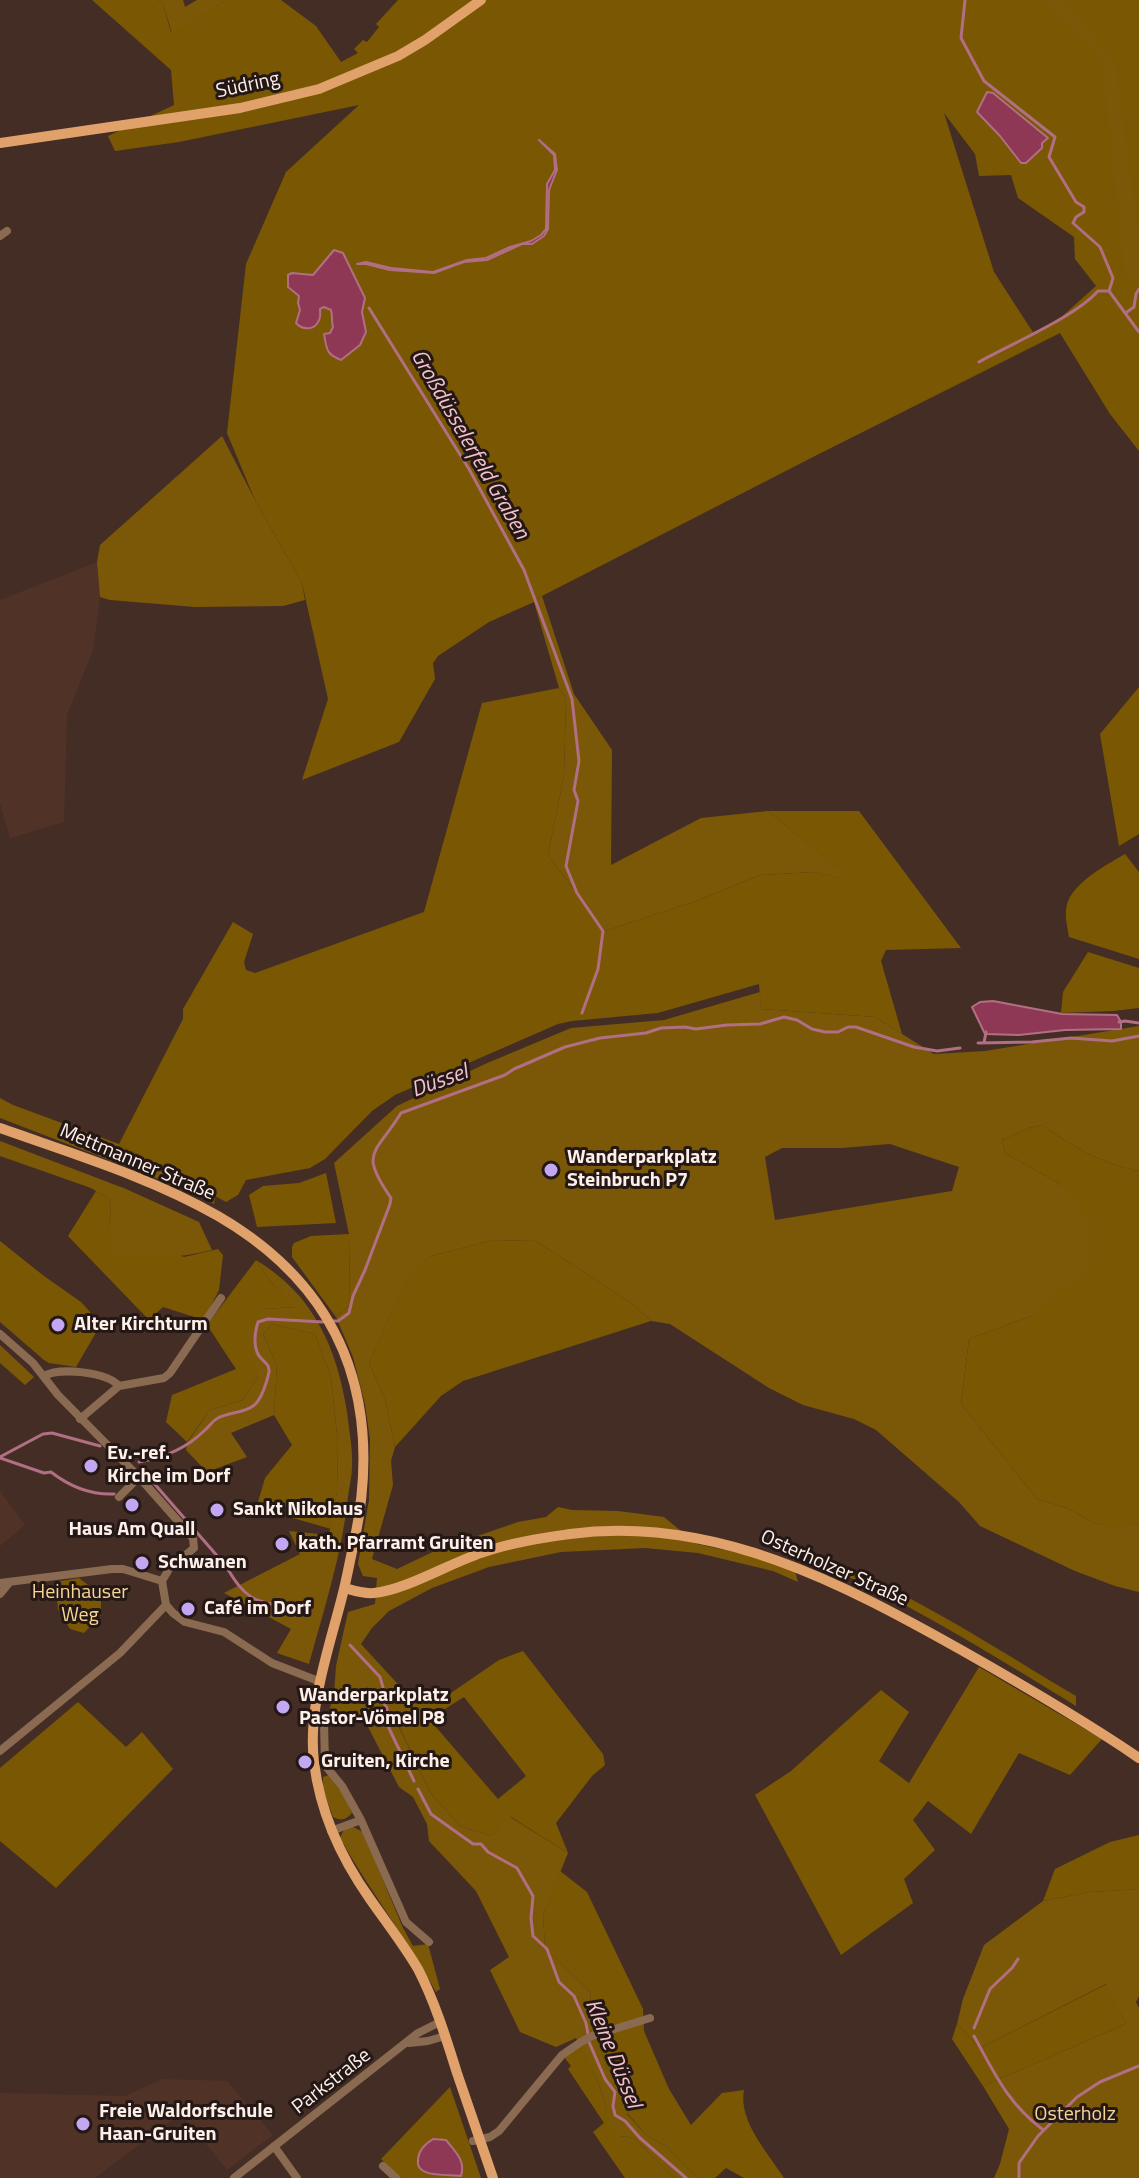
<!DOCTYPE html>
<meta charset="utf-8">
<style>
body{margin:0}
canvas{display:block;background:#442d25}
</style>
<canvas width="1139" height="2178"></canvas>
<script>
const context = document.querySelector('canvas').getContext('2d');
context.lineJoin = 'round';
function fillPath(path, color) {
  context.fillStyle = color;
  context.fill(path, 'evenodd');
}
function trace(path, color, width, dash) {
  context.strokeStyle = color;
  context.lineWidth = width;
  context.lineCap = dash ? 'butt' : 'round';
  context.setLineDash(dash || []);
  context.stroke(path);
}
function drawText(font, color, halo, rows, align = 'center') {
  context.font = font + ' "Titillium Web",sans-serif';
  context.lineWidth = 6;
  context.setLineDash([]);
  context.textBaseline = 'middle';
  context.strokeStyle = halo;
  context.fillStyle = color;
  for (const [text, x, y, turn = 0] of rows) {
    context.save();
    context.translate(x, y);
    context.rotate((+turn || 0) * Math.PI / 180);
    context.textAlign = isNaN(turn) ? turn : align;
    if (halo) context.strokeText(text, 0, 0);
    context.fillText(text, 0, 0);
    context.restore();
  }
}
fillPath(new Path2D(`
 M 97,562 L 100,597 L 93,650 L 67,715 L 64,822 L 10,838 L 0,803 L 0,600 Z
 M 0,1491 L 25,1525 L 0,1546 Z
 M 162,2079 L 227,2081 L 273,2135 L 227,2170 L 181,2113 L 95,2178 L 0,2178 L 0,2093 L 125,2096 Z`), '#503227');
fillPath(new Path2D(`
 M 92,0 L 158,0 L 163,4 L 171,32 L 226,0 L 281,0 L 316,26 L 341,62 L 358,53 L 354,49 L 363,40 L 367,42 L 379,27 L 376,24 L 398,0 L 1139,0 L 1139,451 L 1110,414 L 1060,333 L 813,457 L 542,596 L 534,602 L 489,622 L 438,656 L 433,663 L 435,679 L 399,742 L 302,780 L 328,699 L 302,583 L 255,500 L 227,433 L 246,264 L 286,172 L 359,105 L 179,142 L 115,151 L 108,136 L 174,105 L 171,70 ZM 944,113 L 975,154 L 979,176 L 1011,175 L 1018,198 L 1074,237 L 1075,259 L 1096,286 L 1058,320 L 1034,334 L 994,272 Z
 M 1139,687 L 1139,834 L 1119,846 L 1100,734 Z
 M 559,688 L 566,698 L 564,776 L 548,855 L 605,931 L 696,901 L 760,875 L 814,872 L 852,880 L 768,811 L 859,811 L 961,948 L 886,950 L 881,961 L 902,1034 L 875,1017 L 761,1009 L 759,984 L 658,1013 L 572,1021 L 558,1024 L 395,1095 L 372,1111 L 325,1159 L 310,1168 L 246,1180 L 238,1195 L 226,1202 L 119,1144 L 183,1019 L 183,1009 L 233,922 L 253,934 L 244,962 L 246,970 L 255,973 L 424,912 L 482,703 Z
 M 1125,854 L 1139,872 L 1139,959 L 1069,937 C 1068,929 1065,919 1066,911 C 1067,885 1105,866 1125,854 Z
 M 1088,952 L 1139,968 L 1139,1008 L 1113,1011 L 1061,1013 L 1063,992 Z
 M 1042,1125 C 1076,1148 1098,1162 1139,1171 L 1139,1523 L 1119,1528 L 1094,1523 L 1067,1508 L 1037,1499 L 961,1404 L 969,1339 L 1031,1316 L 1062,1185 L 1005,1153 L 1002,1140 L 1029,1128 Z
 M 326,1173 L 336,1223 L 257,1227 L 249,1195 L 263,1186 L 299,1183 Z
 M 96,1191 L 109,1199 L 111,1206 L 109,1227 L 184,1257 L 218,1249 L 223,1255 L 219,1290 L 204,1320 L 163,1307 L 149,1320 L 68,1236 Z
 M 349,1234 L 350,1305 L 336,1317 L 292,1257 L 292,1247 L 294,1243 L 311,1236 Z
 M 493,1240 L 536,1241 L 633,1304 L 651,1321 L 463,1381 L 441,1396 L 395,1447 L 385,1399 L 369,1363 L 408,1274 L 431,1256 Z
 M 0,1241 L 44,1276 L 81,1302 L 101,1324 L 76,1367 L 49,1363 L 44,1360 L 0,1322 Z
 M 256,1260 L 271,1282 L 297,1307 L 264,1309 L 259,1375 L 243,1400 L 210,1410 L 187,1442 L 166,1422 L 172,1395 L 236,1369 L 207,1325 Z
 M 272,1324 L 315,1334 L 331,1377 L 338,1444 L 337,1492 L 331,1529 L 293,1518 L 292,1508 L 258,1502 L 265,1478 L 292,1445 L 274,1415 L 277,1366 L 263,1334 Z
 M 800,1550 C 900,1584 986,1643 1076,1696 L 1076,1706 C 988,1652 894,1593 798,1555 Z
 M 79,1578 L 101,1595 L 101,1615 L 84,1633 L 70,1629 L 58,1609 L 55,1582 Z
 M 523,1651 L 603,1754 L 605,1765 L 592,1776 L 556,1823 L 568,1853 L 511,1817 L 491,1836 L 460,1826 L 431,1794 L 398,1724 L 428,1718 L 412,1701 L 445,1697 L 499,1660 ZM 464,1697 L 526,1776 L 498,1799 L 429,1719 Z
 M 979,1667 L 1102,1739 L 1070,1775 L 1019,1753 L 971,1834 L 928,1801 L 913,1820 L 935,1850 L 904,1879 L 913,1903 L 841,1955 L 755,1795 L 791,1771 L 881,1690 L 909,1712 L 879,1761 L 909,1783 Z
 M 78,1702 L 126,1747 L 142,1732 L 173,1769 L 56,1888 L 0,1841 L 0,1768 Z
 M 1139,1835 L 1139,1889 L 1090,1892 L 1043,1901 L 1055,1869 L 1110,1842 Z
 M 560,1871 L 587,1892 L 643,2009 L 644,2031 L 669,2089 L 691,2125 L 722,2093 L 744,2090 C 738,2121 768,2153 784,2178 L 744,2178 L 726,2168 L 715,2178 L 697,2178 L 665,2146 L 647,2136 L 627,2113 L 630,2099 L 607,2068 L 593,2029 L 590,1992 L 545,1948 L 543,1915 Z
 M 1107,1984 L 1126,2024 L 983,2086 L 952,2039 L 957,2024 L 980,2048 Z
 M 580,2045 L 598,2081 L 607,2109 L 620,2136 L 634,2138 L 675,2178 L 625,2178 L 593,2132 L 604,2123 L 568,2069 L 571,2066 L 564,2057 Z
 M 450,2087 L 481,2178 L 401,2178 L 381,2159 Z`), '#7a5702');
fillPath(new Path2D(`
 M 158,0 L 183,0 L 185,7 L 197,0 L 226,0 L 172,33 L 163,4 Z
 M 1039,0 L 1063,0 L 1115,62 L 1139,234 L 1139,279 L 1125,280 L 1102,61 Z
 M 222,436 L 255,500 L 302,583 L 305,600 L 283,606 L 195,607 L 110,600 L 100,597 L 97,562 L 100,545 Z
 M 542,596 L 574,694 L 612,750 L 611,865 L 701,818 L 768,811 L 854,881 L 814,872 L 760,875 L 696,901 L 605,931 L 548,855 L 564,776 L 566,698 L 559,688 L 534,602 Z
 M 760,992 L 761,1009 L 875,1017 L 934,1054 L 985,1051 L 1139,1026 L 1139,1171 C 1098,1162 1076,1148 1042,1125 L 1029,1128 L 1002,1140 L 1005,1153 L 1062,1185 L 1091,1221 L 1090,1269 L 1031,1316 L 969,1339 L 961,1404 L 1037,1499 L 1067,1508 L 1094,1523 L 1119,1527 L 1139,1523 L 1139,1592 L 1115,1586 L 1075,1571 L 980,1526 L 959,1502 L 876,1430 L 854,1419 L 803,1405 L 769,1388 L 670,1324 L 651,1321 L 633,1304 L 536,1241 L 493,1240 L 431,1256 L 408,1275 L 369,1363 L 385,1399 L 395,1447 L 391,1461 L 393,1485 L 372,1559 L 397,1569 L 437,1550 L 518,1522 L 546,1517 L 558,1507 L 572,1510 L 618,1511 L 664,1517 L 697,1544 L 753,1556 L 795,1571 L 798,1582 L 773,1571 L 698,1553 L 645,1548 L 561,1552 L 489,1567 L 432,1588 L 389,1611 L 372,1628 L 361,1644 L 429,1718 L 398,1725 L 431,1794 L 460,1826 L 491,1836 L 510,1817 L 568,1853 L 543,1915 L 545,1948 L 590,1992 L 593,2029 L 607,2068 L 630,2099 L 627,2114 L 647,2136 L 665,2146 L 697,2178 L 675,2178 L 634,2138 L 620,2136 L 607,2120 L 607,2109 L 598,2081 L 576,2038 L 556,2047 L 520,2032 L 490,1970 L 509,1957 L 476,1891 L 429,1841 L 427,1824 L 413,1797 L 399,1787 L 366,1723 L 331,1722 L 327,1719 L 334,1693 L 336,1666 L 348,1612 L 375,1604 L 377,1578 L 363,1576 L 358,1564 L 369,1500 L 370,1439 L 365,1404 L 353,1357 L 336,1317 L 350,1305 L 349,1234 L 334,1163 L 397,1106 L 485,1064 L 571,1028 L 664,1020 ZM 890,1144 L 959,1167 L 952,1191 L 775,1220 L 765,1157 L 782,1148 L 842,1148 Z
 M 0,1098 L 13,1105 L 119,1144 L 215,1196 L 214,1204 L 187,1190 L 0,1118 Z
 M 0,1141 L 126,1189 L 199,1222 L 212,1250 C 180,1258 146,1260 113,1255 L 109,1227 L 111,1206 L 109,1199 L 91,1188 L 0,1156 Z
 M 256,1260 C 314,1295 337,1348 347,1412 C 349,1430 353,1449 352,1467 C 352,1477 349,1487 348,1497 C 342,1554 324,1609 309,1664 L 277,1653 L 291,1629 L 224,1593 L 300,1554 L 289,1531 L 329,1535 L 337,1492 L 338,1444 L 331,1377 L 315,1334 L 272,1324 L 263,1334 L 277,1366 L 274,1415 L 231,1433 L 247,1457 L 207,1472 L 186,1450 L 187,1443 L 210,1410 L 243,1400 L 259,1375 L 246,1336 L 264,1309 L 296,1307 L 271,1282 Z
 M 0,1345 L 34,1377 L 25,1385 L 0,1363 Z
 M 329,1775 L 345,1797 L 352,1813 C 346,1820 341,1821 333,1817 L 323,1790 L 323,1777 Z
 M 353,1827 L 363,1832 L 403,1928 L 413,1946 L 428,1944 L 440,1989 L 436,1992 C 407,1939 370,1891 340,1838 L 344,1829 Z
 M 1139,1889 L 1139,1996 L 1136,2002 L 1139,2008 L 1139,2178 L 994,2178 L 1000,2164 L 1009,2129 L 983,2086 L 1126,2024 L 1106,1984 L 980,2048 L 957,2024 L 963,1999 L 984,1945 L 1043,1901 L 1090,1892 Z`), '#7a5807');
const water = new Path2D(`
 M 987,92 L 993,93 L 1048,138 L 1042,143 L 1042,148 L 1026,163 L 1021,163 L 1000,136 L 977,112 Z
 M 539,140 L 555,154 L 557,170 L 549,190 L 548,229 L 544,236 L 532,244 L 522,244 L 487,260 L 464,262 L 434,273 L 390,270 L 366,264 L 357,264 L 366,262 L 391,268 L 433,272 L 467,260 L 486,258 L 510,247 L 531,241 L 541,235 L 546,229 L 547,184 L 555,170 L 554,155 Z
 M 334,250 L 343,253 L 365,298 L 362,312 L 366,332 L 360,345 L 341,360 C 326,354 327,350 324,334 L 330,333 L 333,327 C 331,321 333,317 331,310 L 324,307 L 320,309 C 320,313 321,317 319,320 C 315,331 302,330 296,323 L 300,310 L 298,303 L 299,296 L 288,287 L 288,275 L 292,273 L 313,275 Z
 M 993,1001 L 1062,1014 L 1117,1015 L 1121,1022 L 1121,1029 L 1065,1030 L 1019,1035 L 985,1034 L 972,1007 L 980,1002 Z
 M 433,2139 L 446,2140 C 455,2151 466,2161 461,2176 C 447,2174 415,2178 418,2160 C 418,2151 425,2144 433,2139 Z`);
fillPath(water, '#8f3856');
trace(water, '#b06f82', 2);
trace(new Path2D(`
 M 965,0 L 961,38 L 984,81 L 1055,137 L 1049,157 L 1076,202 L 1084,207 L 1084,212 L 1076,217 L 1073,223 L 1100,247 L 1113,278 L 1109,291 L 1139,332
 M 369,308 L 469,469 L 524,570 L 572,699 L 579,761 L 574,790 L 578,801 L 566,866 L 577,893 L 603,931 L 598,969 L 582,1013
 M 1127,312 L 1134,307 L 1136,294 L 1139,289
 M 979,362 C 1011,344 1075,317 1098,291 L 1107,291
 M 1119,1022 L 1125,1021 L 1139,1023
 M 978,1043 L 1032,1042 L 1071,1038 L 1112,1041 L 1139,1036
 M 984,1043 L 986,1032
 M 331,1321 L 338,1321 L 349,1313 L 353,1296 L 365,1270 L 390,1204 L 391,1198 C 358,1151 376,1154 401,1113 L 505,1075 L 514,1069 L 565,1047 L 600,1038 L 646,1033 L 661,1028 L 685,1027 L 696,1029 L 727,1025 L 760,1024 L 784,1017 L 797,1020 L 812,1029 L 825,1032 L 838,1032 L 848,1027 L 856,1027 L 914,1047 L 937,1051 L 960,1048
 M 0,1457 L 43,1434 L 52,1433 L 100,1446
 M 0,1458 L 44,1473 L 51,1472 C 69,1486 91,1495 114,1494
 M 139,1462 C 163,1458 187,1448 205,1430 C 211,1425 212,1421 218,1418 C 229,1412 244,1413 253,1406 C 261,1401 267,1382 269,1372 C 270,1362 260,1361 257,1352 C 253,1342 255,1332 258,1322 L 268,1319 L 323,1322
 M 142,1473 L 145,1473 L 226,1566 C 234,1580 244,1596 260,1601 C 269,1604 271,1602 280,1608 L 293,1605 L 303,1607
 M 350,1645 L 380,1677 L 384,1691 L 380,1697 L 387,1708 L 387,1724 L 414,1781
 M 418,1789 L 431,1814 L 473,1844 L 481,1844 L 488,1852 L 517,1868 L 533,1896 L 531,1918 L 533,1936 L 547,1949 L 559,1982 L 574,1996 L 586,2023 L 588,2034
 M 974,2028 L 990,1989 L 1012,1968 L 1018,1959
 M 974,2036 C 995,2074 1007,2102 1042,2129
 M 589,2042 L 605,2079 L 615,2092 L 613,2106 L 615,2115 L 625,2121 L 640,2138 L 686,2178
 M 1019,2178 L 1019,2163 L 1038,2136 L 1077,2097 L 1100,2082 L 1139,2066`), '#b06f82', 3);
trace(new Path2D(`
 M 0,236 L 7,231
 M 0,1334 L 33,1363 L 58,1395 L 139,1477 L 193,1538 L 194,1548 L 169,1569 L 162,1581 L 166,1605 L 173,1613 L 185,1622 L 224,1632 L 272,1663 L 321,1682
 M 44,1376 C 60,1367 107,1372 119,1386
 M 119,1386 L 164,1378 L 170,1373 L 221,1298
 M 80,1419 L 119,1386
 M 119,1497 L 139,1477
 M 0,1583 L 112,1569 L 123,1569 L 162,1581
 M 0,1594 L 9,1583
 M 324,1723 L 325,1763 L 328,1769 L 342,1786 L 361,1820 L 406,1922 L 429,1942
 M 0,1751 L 120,1653 L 166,1605
 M 331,1831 L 361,1820
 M 409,2043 L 428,2041 L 445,2036
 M 473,2141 L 490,2137 L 499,2131 L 562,2055 L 581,2042 L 592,2036 L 650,2018
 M 274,2146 L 297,2178
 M 383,2166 L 396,2178
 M 234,2178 L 418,2033 L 440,2022`), '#8a6b51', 8);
trace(new Path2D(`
 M 0,143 L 240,108 L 319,89 L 398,56 L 425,40 L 481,0
 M 0,1128 C 73,1154 150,1177 218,1216 C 342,1288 383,1399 355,1538 C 351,1555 348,1572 344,1589 C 331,1643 307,1706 314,1762 C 320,1812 341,1858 370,1899 C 386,1922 404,1945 418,1969 C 435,2002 446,2038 457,2073 C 469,2108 481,2143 493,2178
 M 345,1588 C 355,1591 364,1594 374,1593 C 407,1590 453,1561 487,1551 C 514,1542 543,1538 570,1534 C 714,1515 842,1583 963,1651 C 1023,1685 1082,1719 1139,1758`), '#e0a16a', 10);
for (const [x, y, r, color] of [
 [551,1170,8,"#c3a7f2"],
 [58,1325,8,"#c3a7f2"],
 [91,1466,8,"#c3a7f2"],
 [132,1505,8,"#c3a7f2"],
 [217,1510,8,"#c3a7f2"],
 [282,1544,8,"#c3a7f2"],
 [142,1563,8,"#c3a7f2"],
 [188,1609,8,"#c3a7f2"],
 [283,1707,8,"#c3a7f2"],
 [305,1762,8,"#c3a7f2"],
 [83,2124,8,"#c3a7f2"]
]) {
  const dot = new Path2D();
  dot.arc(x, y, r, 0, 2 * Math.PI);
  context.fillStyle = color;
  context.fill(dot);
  trace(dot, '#231815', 3);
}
drawText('20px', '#feefe9', '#231815', [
 ["Südring",248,86,-12],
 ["Mettmanner Straße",137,1163,23],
 ["Osterholzer Straße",834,1569,24],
 ["Parkstraße",332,2082,-38]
]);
drawText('bold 20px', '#feefe9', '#231815', [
 ["Wanderparkplatz",567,1158],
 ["Steinbruch P7",567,1181],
 ["Alter Kirchturm",74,1325],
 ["Ev.-ref.",107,1454],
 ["Kirche im Dorf",107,1477],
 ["Sankt Nikolaus",233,1510],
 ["Haus Am Quall",132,1530,"center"],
 ["kath. Pfarramt Gruiten",298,1544],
 ["Schwanen",158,1563],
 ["Café im Dorf",204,1609],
 ["Wanderparkplatz",299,1696],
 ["Pastor-Vömel P8",299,1719],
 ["Gruiten, Kirche",321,1762],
 ["Freie Waldorfschule",99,2112],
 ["Haan-Gruiten",99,2135]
], 'left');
drawText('20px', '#f9d595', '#231815', [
 ["Heinhauser",80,1593],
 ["Weg",80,1616],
 ["Osterholz",1075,2115]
]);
drawText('italic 22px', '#f4c1ce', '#231815', [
 ["Großdüsselerfeld Graben",469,445,60],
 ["Düssel",440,1082,-20],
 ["Kleine Düssel",612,2054,68]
]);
</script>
